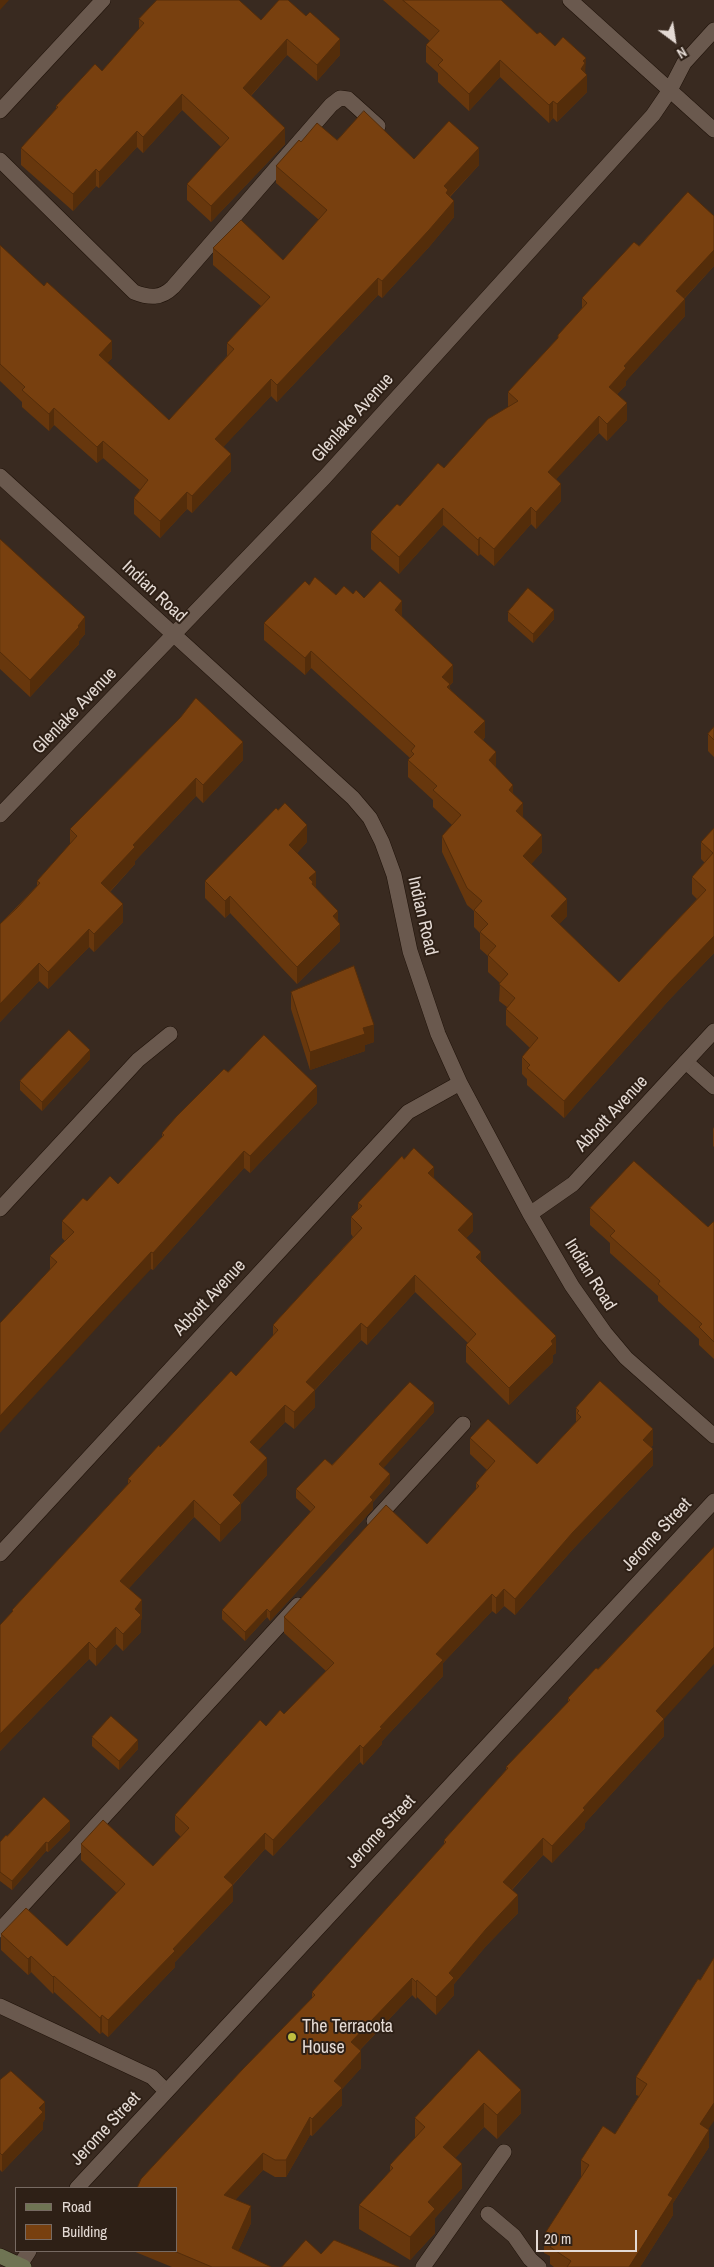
<!DOCTYPE html>
<style>
body{margin:0}
#map{position:relative;width:714px;height:2267px;overflow:hidden;background:#392a20;font-family:"Archivo Narrow",sans-serif}
canvas{display:block}
.legend{position:absolute;left:15px;top:2187px;width:162px;height:65px;box-sizing:border-box;background:#2e2016;border:1px solid #776a62;margin:0;padding:6px 9px;list-style:none;font-size:15px;color:#e4dad4}
.legend li{display:flex;align-items:center;gap:10px;height:25px}
.legend b{width:25px;border:1px solid #776a62}
.north{position:absolute;left:649px;top:15px;width:50px;height:50px;-webkit-text-stroke:4px #2e2016;paint-order:stroke;rotate:149deg;font-size:14px;font-weight:700;line-height:20px;text-align:center;color:#e4dad4}
.north::after{content:'';display:block;margin:auto;width:18px;height:22px;background:#e4dad4;clip-path:polygon(50% 0,100% 100%,50% 72%,0 100%)}
.scale{position:absolute;left:536px;top:2230px;width:101px;height:22px;box-sizing:border-box;border:2px solid #e4dad4;border-top:0;padding-left:6px;font-size:15px;line-height:18px;white-space:nowrap;color:#e4dad4;-webkit-text-stroke:4px #2e2016;paint-order:stroke}
</style>
<div id="map">
<canvas width="714" height="2267"></canvas>
<ul class="legend">
<li><b style="height:6px;background:#6f7453"></b>Road</li>
<li><b style="height:14px;background:#78400f"></b>Building</li>
</ul>
<div class="north">N</div>
<div class="scale">20 m</div>
</div>
<script>
const context = document.querySelector('canvas').getContext('2d');
context.lineJoin = 'round';
function trace(path, color, width, dash) {
  context.strokeStyle = color;
  context.lineWidth = width;
  context.lineCap = dash ? 'butt' : 'round';
  context.setLineDash(dash || []);
  context.stroke(path);
}
function fillPath(path, color) {
  context.fillStyle = color;
  context.fill(path, 'evenodd');
}
function drawText(font, color, halo, rows, align = 'center') {
  context.font = font + ' "Archivo Narrow",sans-serif';
  context.lineWidth = 4;
  context.setLineDash([]);
  context.textBaseline = 'middle';
  context.strokeStyle = halo;
  context.fillStyle = color;
  for (const [text, x, y, turn = 0] of rows) {
    context.save();
    context.translate(x, y);
    context.rotate((+turn || 0) * Math.PI / 180);
    context.textAlign = isNaN(turn) ? turn : align;
    if (halo) context.strokeText(text, 0, 0);
    context.fillText(text, 0, 0);
    context.restore();
  }
}
const lane = new Path2D(`
 M 0,160 L 134,292 C 149,298 161,299 173,287 L 331,105 L 340,98 L 348,99 L 378,126
 M 686,1062 L 714,1087
 M 0,1209 L 138,1060 L 170,1034
 M 374,1521 L 463,1424
 M 0,1930 L 298,1605
 M 0,2006 L 152,2077 L 166,2091
 M 488,2214 L 514,2236 L 530,2259 L 539,2267
 M 423,2267 L 504,2152`);
const street = new Path2D(`
 M 570,0 L 714,130
 M 0,111 L 103,0
 M 0,476 L 353,798 L 370,818 L 382,842 L 394,875 L 410,951 L 438,1034 L 460,1083 L 530,1214 L 572,1286 L 605,1333 L 626,1358 L 714,1436
 M 0,815 L 325,477 L 653,115 L 670,90 L 684,63 L 714,30
 M 530,1214 L 573,1184 L 714,1031
 M 0,1554 L 408,1112 L 460,1083
 M 77,2188 L 714,1501
 M 20,2265 L 29,2251`);
const secondary = new Path2D(`
 M 0,2256 L 24,2267`);
trace(lane, '#1f1209', 16);
trace(street, '#1f1209', 16);
trace(secondary, '#1f1209', 16);
trace(lane, '#6a594e', 15);
trace(street, '#6a594e', 15);
trace(secondary, '#6f7453', 15);
fillPath(new Path2D(`
 M 383,0 L 501,0 L 537,34 L 586,73 L 587,92 L 557,122 L 553,118 L 549,123 L 500,77 L 469,111 L 438,82 L 438,73 L 426,62 L 426,45 L 430,41 Z
 M 139,19 L 261,20 L 340,55 L 317,81 L 287,55 L 251,96 L 285,144 L 211,222 L 187,200 L 187,184 L 221,147 L 182,110 L 143,153 L 137,147 L 99,188 L 96,186 L 73,211 L 21,165 L 21,148 L 56,109 L 56,106 L 102,71 L 139,29 Z
 M 337,140 L 414,159 L 479,165 L 450,197 L 454,217 L 429,247 L 382,298 L 378,295 L 277,402 L 271,396 L 223,447 L 231,471 L 192,513 L 187,509 L 160,538 L 134,514 L 134,498 L 140,490 L 103,458 L 97,463 L 54,425 L 49,431 L 22,407 L 22,402 L 0,381 L 0,245 L 112,358 L 107,363 L 169,420 L 227,356 L 227,343 L 261,306 L 213,265 L 213,248 L 283,260 L 319,220 L 276,183 L 276,166 L 301,142 Z
 M 714,216 L 714,266 L 685,298 L 685,316 L 626,381 L 626,385 L 617,394 L 627,420 L 607,441 L 599,433 L 556,479 L 561,501 L 536,529 L 531,524 L 494,566 L 480,554 L 478,556 L 443,525 L 399,574 L 371,549 L 371,532 L 444,468 L 508,407 L 508,392 L 558,338 L 582,308 L 582,298 L 639,246 Z
 M 0,539 L 85,634 L 79,641 L 79,644 L 30,697 L 0,669 Z
 M 309,585 L 336,595 L 353,594 L 364,598 L 402,617 L 453,682 L 450,685 L 450,689 L 485,737 L 483,740 L 496,768 L 513,793 L 523,818 L 542,852 L 531,864 L 567,916 L 559,924 L 619,982 L 697,899 L 692,894 L 692,877 L 705,863 L 701,859 L 701,842 L 714,828 L 714,953 L 669,1000 L 564,1118 L 527,1085 L 527,1079 L 522,1074 L 522,1057 L 530,1048 L 506,1025 L 506,1009 L 507,1007 L 499,1001 L 500,983 L 488,972 L 488,956 L 480,949 L 480,933 L 474,927 L 474,911 L 467,905 L 442,852 L 442,836 L 452,825 L 433,807 L 433,800 L 408,777 L 408,760 L 410,758 L 311,668 L 305,675 L 264,640 L 264,623 Z
 M 508,612 L 554,619 L 533,643 L 508,621 Z
 M 180,718 L 243,760 L 203,803 L 196,796 L 135,861 L 135,864 L 110,892 L 123,922 L 94,952 L 89,947 L 48,989 L 39,981 L 0,1022 L 0,924 L 37,886 L 37,881 L 70,845 L 70,829 Z
 M 714,727 L 714,757 L 708,751 L 708,734 Z
 M 307,842 L 297,853 L 316,888 L 338,921 L 340,941 L 297,984 L 230,913 L 225,918 L 205,898 L 205,881 Z
 M 291,992 L 374,1042 L 365,1045 L 365,1051 L 310,1070 L 291,1009 Z
 M 90,1059 L 42,1111 L 20,1090 L 20,1081 Z
 M 228,1072 L 317,1103 L 250,1173 L 244,1168 L 153,1270 L 151,1269 L 50,1269 L 50,1256 L 65,1241 L 62,1238 L 62,1221 L 87,1201 L 118,1184 L 162,1137 L 162,1133 Z
 M 714,1127 L 714,1147 L 713,1146 L 713,1129 Z
 M 404,1159 L 434,1178 L 473,1231 L 466,1238 L 481,1262 L 556,1353 L 553,1355 L 553,1362 L 509,1405 L 466,1362 L 466,1345 L 468,1343 L 415,1292 L 367,1345 L 361,1340 L 315,1390 L 315,1407 L 294,1429 L 285,1422 L 258,1450 L 267,1475 L 241,1504 L 241,1520 L 220,1542 L 194,1517 L 129,1588 L 142,1618 L 141,1620 L 141,1632 L 123,1651 L 116,1644 L 96,1666 L 89,1659 L 0,1751 L 0,1625 L 12,1612 L 12,1610 L 128,1484 L 128,1479 L 160,1447 L 236,1376 L 273,1336 L 273,1325 L 353,1237 L 351,1234 L 351,1217 L 358,1209 L 358,1203 Z
 M 590,1208 L 708,1227 L 714,1222 L 714,1359 L 699,1345 L 699,1339 L 658,1301 L 658,1296 L 610,1253 L 610,1243 L 590,1225 Z
 M 576,1408 L 653,1445 L 651,1447 L 653,1465 L 573,1549 L 515,1615 L 504,1606 L 496,1614 L 492,1611 L 443,1663 L 443,1676 L 382,1741 L 382,1744 L 363,1765 L 360,1762 L 273,1856 L 265,1849 L 233,1885 L 233,1901 L 175,1962 L 175,1967 L 108,2037 L 102,2032 L 100,2034 L 54,1992 L 53,1994 L 31,1972 L 28,1975 L 1,1950 L 1,1934 L 67,1946 L 117,1893 L 81,1860 L 81,1844 L 153,1866 L 181,1837 L 175,1831 L 175,1815 L 266,1726 L 284,1714 L 326,1671 L 284,1633 L 284,1617 L 427,1544 L 476,1490 L 476,1483 L 487,1470 L 470,1454 L 470,1438 L 537,1464 L 576,1422 Z
 M 434,1412 L 383,1468 L 390,1483 L 373,1502 L 373,1509 L 270,1621 L 267,1617 L 245,1641 L 222,1619 L 222,1610 L 311,1512 L 296,1498 L 296,1489 L 332,1465 Z
 M 568,1698 L 664,1719 L 664,1736 L 585,1823 L 585,1828 L 552,1863 L 543,1855 L 512,1890 L 518,1913 L 486,1946 L 454,1984 L 454,1995 L 436,2015 L 417,1997 L 416,1999 L 412,1995 L 360,2050 L 361,2068 L 342,2089 L 342,2105 L 312,2136 L 310,2135 L 286,2177 L 275,2177 L 263,2170 L 235,2200 L 251,2223 L 238,2251 L 271,2267 L 172,2267 L 133,2251 L 176,2251 L 312,1999 L 312,1992 L 444,1845 L 444,1840 L 506,1770 L 506,1767 L 568,1703 Z
 M 92,1737 L 138,1749 L 119,1770 L 92,1746 Z
 M 70,1830 L 48,1852 L 46,1851 L 12,1890 L 0,1881 L 0,1842 L 7,1836 Z
 M 698,1979 L 708,2129 L 709,2147 L 673,2203 L 673,2215 L 640,2267 L 554,2267 L 550,2264 L 550,2256 L 544,2253 L 544,2235 L 581,2178 L 581,2160 L 615,2134 L 639,2096 L 636,2095 L 636,2077 Z
 M 479,2050 L 521,2113 L 497,2139 L 484,2127 L 455,2158 L 462,2188 L 435,2218 L 435,2233 L 410,2260 L 359,2229 L 359,2205 L 390,2172 L 390,2165 L 415,2138 L 415,2118 Z
 M 0,2080 L 45,2119 L 43,2122 L 43,2129 L 2,2172 L 0,2170 Z`), '#67370d');
fillPath(new Path2D(`
 M 0,0 L 9,0 L 0,10 Z
 M 287,39 L 287,55 L 243,104 L 243,88 Z
 M 340,39 L 340,55 L 317,81 L 317,65 Z
 M 586,58 L 585,76 L 587,75 L 587,92 L 557,122 L 557,104 L 581,69 L 583,61 Z
 M 500,60 L 500,77 L 469,111 L 469,94 Z
 M 182,94 L 182,110 L 143,153 L 143,137 Z
 M 553,101 L 553,118 L 549,123 L 549,105 Z
 M 285,128 L 285,144 L 211,222 L 211,206 Z
 M 137,131 L 137,147 L 99,188 L 99,172 Z
 M 479,148 L 479,165 L 448,198 L 444,186 Z
 M 96,169 L 96,186 L 73,211 L 73,194 Z
 M 454,201 L 454,217 L 429,247 L 382,298 L 382,281 Z
 M 714,250 L 714,266 L 676,307 L 676,291 Z
 M 378,278 L 378,295 L 277,402 L 277,385 Z
 M 685,299 L 685,316 L 626,381 L 626,385 L 609,403 L 609,387 L 624,366 Z
 M 112,341 L 112,358 L 99,372 L 99,355 Z
 M 271,379 L 271,396 L 215,456 L 215,439 Z
 M 627,403 L 627,420 L 607,441 L 607,424 Z
 M 54,408 L 54,425 L 49,431 L 49,414 Z
 M 599,416 L 599,433 L 548,488 L 548,472 Z
 M 103,441 L 103,458 L 97,463 L 97,447 Z
 M 231,454 L 231,471 L 192,513 L 192,496 Z
 M 561,484 L 561,501 L 536,529 L 536,512 Z
 M 187,492 L 187,509 L 160,538 L 160,521 Z
 M 531,507 L 531,524 L 494,566 L 494,549 Z
 M 443,508 L 443,525 L 399,574 L 399,557 Z
 M 480,537 L 480,554 L 478,556 L 478,540 Z
 M 402,601 L 402,618 L 395,610 Z
 M 554,610 L 554,619 L 533,643 L 533,634 Z
 M 85,617 L 85,634 L 79,641 L 79,644 L 30,697 L 30,680 Z
 M 311,651 L 311,668 L 305,675 L 305,658 Z
 M 453,665 L 453,682 L 450,685 L 450,701 L 442,677 Z
 M 485,721 L 485,737 L 474,749 L 474,732 Z
 M 243,742 L 243,760 L 203,803 L 203,785 Z
 M 496,752 L 496,769 L 489,760 Z
 M 196,778 L 196,796 L 135,861 L 135,864 L 101,901 L 101,883 L 133,845 Z
 M 513,785 L 513,802 L 509,790 Z
 M 523,803 L 523,820 L 516,811 Z
 M 307,825 L 307,842 L 289,862 L 289,845 Z
 M 542,835 L 542,852 L 523,873 L 523,856 Z
 M 316,872 L 316,889 L 313,892 L 309,878 Z
 M 230,896 L 230,913 L 225,918 L 225,901 Z
 M 567,899 L 567,916 L 551,933 L 551,916 Z
 M 123,904 L 123,922 L 94,952 L 94,934 Z
 M 338,911 L 338,926 L 340,924 L 340,941 L 297,984 L 297,967 L 333,916 Z
 M 89,929 L 89,947 L 48,989 L 48,972 Z
 M 714,936 L 714,953 L 669,1000 L 564,1118 L 564,1101 L 669,983 Z
 M 39,963 L 39,981 L 0,1022 L 0,1004 Z
 M 374,1025 L 374,1042 L 365,1045 L 365,1051 L 310,1070 L 310,1052 L 363,1028 Z
 M 90,1050 L 90,1059 L 42,1111 L 42,1102 Z
 M 317,1086 L 317,1103 L 250,1173 L 250,1156 Z
 M 244,1151 L 244,1168 L 153,1270 L 153,1253 Z
 M 434,1167 L 434,1184 L 428,1173 Z
 M 473,1214 L 473,1231 L 458,1247 L 458,1230 Z
 M 151,1252 L 151,1269 L 0,1433 L 0,1416 Z
 M 481,1252 L 481,1269 L 476,1257 Z
 M 415,1275 L 415,1292 L 367,1345 L 367,1328 Z
 M 361,1323 L 361,1340 L 306,1399 L 306,1382 Z
 M 556,1336 L 556,1353 L 553,1355 L 553,1362 L 509,1405 L 509,1388 Z
 M 315,1390 L 315,1407 L 294,1429 L 294,1412 Z
 M 434,1403 L 434,1412 L 379,1473 L 379,1464 Z
 M 285,1405 L 285,1422 L 250,1459 L 250,1442 Z
 M 653,1429 L 653,1445 L 643,1456 L 643,1440 Z
 M 653,1449 L 653,1465 L 573,1549 L 515,1615 L 515,1599 L 573,1532 Z
 M 267,1458 L 267,1475 L 241,1504 L 241,1520 L 220,1542 L 220,1525 L 233,1495 Z
 M 390,1474 L 390,1483 L 373,1502 L 373,1509 L 270,1621 L 270,1612 Z
 M 194,1500 L 194,1517 L 120,1598 L 120,1581 Z
 M 504,1589 L 504,1606 L 496,1614 L 496,1598 Z
 M 492,1594 L 492,1611 L 443,1663 L 443,1676 L 382,1741 L 382,1744 L 363,1765 L 363,1748 L 436,1654 Z
 M 142,1600 L 142,1618 L 141,1620 L 141,1632 L 123,1651 L 123,1634 L 135,1609 Z
 M 267,1609 L 267,1617 L 245,1641 L 245,1632 Z
 M 116,1627 L 116,1644 L 96,1666 L 96,1649 Z
 M 89,1642 L 89,1659 L 0,1751 L 0,1734 Z
 M 714,1647 L 714,1664 L 664,1719 L 664,1736 L 585,1823 L 585,1828 L 552,1863 L 552,1846 L 583,1808 L 656,1711 Z
 M 138,1740 L 138,1749 L 119,1770 L 119,1761 Z
 M 360,1745 L 360,1762 L 273,1856 L 273,1840 Z
 M 70,1821 L 70,1830 L 48,1852 L 48,1843 Z
 M 265,1833 L 265,1849 L 224,1894 L 224,1877 Z
 M 543,1838 L 543,1855 L 503,1899 L 503,1882 Z
 M 46,1842 L 46,1851 L 12,1890 L 12,1881 Z
 M 233,1885 L 233,1901 L 175,1962 L 175,1967 L 108,2037 L 108,2020 L 173,1949 Z
 M 518,1895 L 518,1913 L 486,1946 L 454,1984 L 454,1995 L 436,2015 L 436,1997 L 449,1973 L 486,1929 Z
 M 31,1956 L 31,1972 L 28,1975 L 28,1959 Z
 M 54,1976 L 54,1992 L 53,1994 L 53,1977 Z
 M 412,1978 L 412,1995 L 351,2059 L 351,2042 Z
 M 417,1980 L 417,1997 L 416,1999 L 416,1982 Z
 M 102,2015 L 102,2032 L 100,2034 L 100,2018 Z
 M 361,2051 L 361,2068 L 342,2089 L 342,2105 L 312,2136 L 312,2119 L 334,2081 Z
 M 521,2090 L 521,2113 L 497,2139 L 497,2115 Z
 M 45,2102 L 45,2119 L 43,2122 L 43,2129 L 2,2172 L 2,2155 Z
 M 484,2103 L 484,2127 L 443,2171 L 443,2147 Z
 M 714,2103 L 714,2121 L 700,2141 L 700,2124 Z
 M 310,2117 L 310,2135 L 286,2177 L 286,2160 Z
 M 709,2130 L 709,2147 L 673,2203 L 673,2215 L 640,2267 L 629,2267 L 668,2195 Z
 M 263,2153 L 263,2170 L 224,2212 L 224,2195 Z
 M 462,2164 L 462,2188 L 435,2218 L 435,2233 L 410,2260 L 410,2237 L 428,2202 Z
 M 251,2206 L 251,2223 L 232,2265 L 232,2248 Z`), '#542d0a');
const building = new Path2D(`
 M 157,0 L 239,0 L 261,20 L 279,0 L 288,0 L 306,16 L 310,12 L 340,39 L 317,65 L 287,39 L 243,88 L 285,128 L 211,206 L 187,184 L 229,138 L 182,94 L 143,137 L 137,131 L 99,172 L 96,169 L 73,194 L 21,148 L 58,107 L 56,106 L 95,64 L 102,71 L 144,23 L 139,19 Z
 M 403,0 L 501,0 L 537,34 L 540,32 L 555,46 L 563,37 L 586,58 L 583,61 L 585,63 L 581,69 L 587,75 L 557,104 L 553,101 L 549,105 L 500,60 L 469,94 L 438,65 L 443,60 L 426,45 L 439,31 Z
 M 364,111 L 414,159 L 449,121 L 479,148 L 444,186 L 448,190 L 446,193 L 454,201 L 429,230 L 382,281 L 378,278 L 277,385 L 271,379 L 215,439 L 231,454 L 192,496 L 187,492 L 160,521 L 134,498 L 148,480 L 103,441 L 97,447 L 54,408 L 49,414 L 22,390 L 25,387 L 0,364 L 0,245 L 44,286 L 47,282 L 112,341 L 99,355 L 169,420 L 234,349 L 227,343 L 270,297 L 213,248 L 241,220 L 283,260 L 327,210 L 276,166 L 299,140 L 301,142 L 317,123 L 337,140 Z
 M 688,192 L 714,216 L 714,250 L 676,291 L 685,299 L 624,366 L 626,368 L 609,387 L 627,403 L 607,424 L 599,416 L 548,472 L 561,484 L 536,512 L 531,507 L 494,549 L 480,537 L 478,540 L 443,508 L 399,557 L 371,532 L 397,504 L 400,506 L 438,463 L 444,468 L 488,419 L 518,401 L 508,392 L 558,338 L 558,335 L 587,303 L 582,298 L 634,242 L 639,246 Z
 M 0,539 L 85,617 L 78,626 L 79,627 L 30,680 L 0,652 Z
 M 315,577 L 336,595 L 344,586 L 353,594 L 356,590 L 364,598 L 380,581 L 402,601 L 395,610 L 453,665 L 442,677 L 450,684 L 447,687 L 485,721 L 474,732 L 496,752 L 489,760 L 513,785 L 509,790 L 523,803 L 516,811 L 542,835 L 523,856 L 567,899 L 551,916 L 619,982 L 706,890 L 692,877 L 713,853 L 701,842 L 714,828 L 714,936 L 669,983 L 564,1101 L 527,1068 L 530,1065 L 522,1057 L 538,1038 L 506,1009 L 515,998 L 499,984 L 508,974 L 488,955 L 496,946 L 480,932 L 488,924 L 474,910 L 482,901 L 467,888 L 442,836 L 461,815 L 433,790 L 437,786 L 408,760 L 414,754 L 411,751 L 415,746 L 311,651 L 305,658 L 264,623 L 305,581 L 309,585 Z
 M 528,588 L 554,610 L 533,634 L 508,612 Z
 M 196,698 L 243,742 L 203,785 L 196,778 L 133,845 L 135,847 L 101,883 L 123,904 L 94,934 L 89,929 L 48,972 L 39,963 L 0,1004 L 0,924 L 17,908 L 40,883 L 37,881 L 77,836 L 70,829 L 180,718 Z
 M 714,727 L 714,740 L 708,734 Z
 M 285,803 L 307,825 L 289,845 L 316,872 L 309,878 L 313,882 L 312,884 L 338,911 L 333,916 L 340,924 L 297,967 L 230,896 L 225,901 L 205,881 L 276,808 L 278,810 Z
 M 354,966 L 374,1025 L 363,1028 L 365,1034 L 310,1052 L 291,992 Z
 M 69,1030 L 90,1050 L 42,1102 L 20,1081 Z
 M 264,1035 L 317,1086 L 250,1156 L 244,1151 L 153,1253 L 151,1252 L 0,1416 L 0,1323 L 57,1262 L 50,1256 L 74,1232 L 62,1221 L 83,1198 L 87,1201 L 110,1176 L 118,1184 L 164,1135 L 162,1133 L 176,1117 L 224,1069 L 228,1072 Z
 M 414,1148 L 434,1167 L 428,1173 L 473,1214 L 458,1230 L 481,1252 L 476,1257 L 556,1336 L 551,1341 L 553,1344 L 509,1388 L 466,1345 L 476,1334 L 415,1275 L 367,1328 L 361,1323 L 306,1382 L 315,1390 L 294,1412 L 285,1405 L 250,1442 L 267,1458 L 233,1495 L 241,1503 L 220,1525 L 194,1500 L 120,1581 L 142,1600 L 135,1609 L 141,1615 L 123,1634 L 116,1627 L 96,1649 L 89,1642 L 0,1734 L 0,1625 L 13,1611 L 12,1610 L 131,1481 L 128,1479 L 159,1445 L 160,1447 L 231,1371 L 236,1376 L 278,1330 L 273,1325 L 362,1228 L 351,1217 L 362,1206 L 358,1203 L 402,1156 L 404,1159 Z
 M 634,1161 L 708,1227 L 713,1222 L 714,1222 L 714,1342 L 699,1327 L 702,1324 L 658,1284 L 660,1281 L 610,1236 L 615,1231 L 590,1208 Z
 M 600,1381 L 653,1429 L 643,1440 L 653,1449 L 573,1532 L 515,1599 L 504,1589 L 496,1598 L 492,1594 L 436,1654 L 443,1660 L 380,1727 L 382,1728 L 363,1748 L 360,1745 L 273,1840 L 265,1833 L 224,1877 L 233,1885 L 173,1949 L 175,1951 L 108,2020 L 102,2015 L 100,2018 L 54,1976 L 53,1977 L 31,1956 L 28,1959 L 1,1934 L 26,1908 L 67,1946 L 125,1884 L 81,1844 L 103,1820 L 153,1866 L 189,1828 L 175,1815 L 260,1720 L 266,1726 L 280,1710 L 284,1714 L 334,1663 L 284,1617 L 386,1505 L 427,1544 L 479,1486 L 476,1483 L 495,1461 L 470,1438 L 488,1419 L 537,1464 L 581,1417 L 577,1413 L 579,1411 L 576,1408 Z
 M 410,1382 L 434,1403 L 379,1464 L 390,1474 L 370,1497 L 373,1500 L 270,1612 L 267,1609 L 245,1632 L 222,1610 L 315,1507 L 296,1489 L 325,1459 L 332,1465 Z
 M 714,1547 L 714,1647 L 656,1711 L 664,1719 L 583,1808 L 585,1810 L 552,1846 L 543,1838 L 503,1882 L 518,1895 L 486,1929 L 449,1973 L 454,1978 L 436,1997 L 417,1980 L 416,1982 L 412,1978 L 351,2042 L 361,2051 L 334,2081 L 342,2088 L 312,2119 L 310,2117 L 286,2160 L 275,2160 L 263,2153 L 224,2195 L 251,2206 L 232,2248 L 271,2267 L 212,2267 L 174,2251 L 176,2251 L 176,2188 L 137,2188 L 141,2179 L 242,2070 L 315,1995 L 312,1992 L 446,1842 L 444,1840 L 508,1768 L 506,1767 L 570,1700 L 568,1698 L 596,1668 L 598,1669 Z
 M 111,1716 L 138,1740 L 119,1761 L 92,1737 Z
 M 44,1797 L 70,1821 L 48,1843 L 46,1842 L 12,1881 L 0,1872 L 0,1842 L 6,1835 L 7,1836 Z
 M 714,1958 L 714,2103 L 700,2124 L 709,2130 L 668,2195 L 673,2198 L 629,2267 L 567,2267 L 571,2261 L 550,2247 L 553,2241 L 544,2235 L 589,2165 L 581,2160 L 603,2126 L 615,2134 L 647,2084 L 636,2077 L 698,1979 L 700,1980 Z
 M 479,2050 L 521,2090 L 497,2115 L 484,2103 L 443,2147 L 462,2164 L 428,2202 L 435,2209 L 410,2237 L 359,2205 L 393,2168 L 390,2165 L 425,2127 L 415,2118 Z
 M 11,2071 L 45,2102 L 39,2108 L 43,2112 L 2,2155 L 0,2153 L 0,2080 Z
 M 306,2240 L 321,2254 L 334,2240 L 399,2267 L 282,2267 Z`);
fillPath(building, '#78400f');
trace(building, '#542d0a', 1);
for (const [x, y, r, color] of [
 [292,2037,5,"#c0be40"]
]) {
  const dot = new Path2D();
  dot.arc(x, y, r, 0, 2 * Math.PI);
  context.fillStyle = color;
  context.fill(dot);
  trace(dot, '#2e2016', 2);
}
drawText('18px', '#e4dad4', '#2e2016', [
 ["Glenlake Avenue",353,418,-48],
 ["Indian Road",154,592,43],
 ["Glenlake Avenue",75,711,-46],
 ["Indian Road",422,916,77],
 ["Abbott Avenue",612,1114,-47],
 ["Indian Road",590,1275,58],
 ["Abbott Avenue",210,1298,-47],
 ["Jerome Street",657,1535,-47],
 ["Jerome Street",381,1832,-47],
 ["Jerome Street",106,2129,-47]
]);
drawText('18px', '#e4dad4', '#2e2016', [
 ["The Terracota",302,2027],
 ["House",302,2048]
], 'left');
</script>
